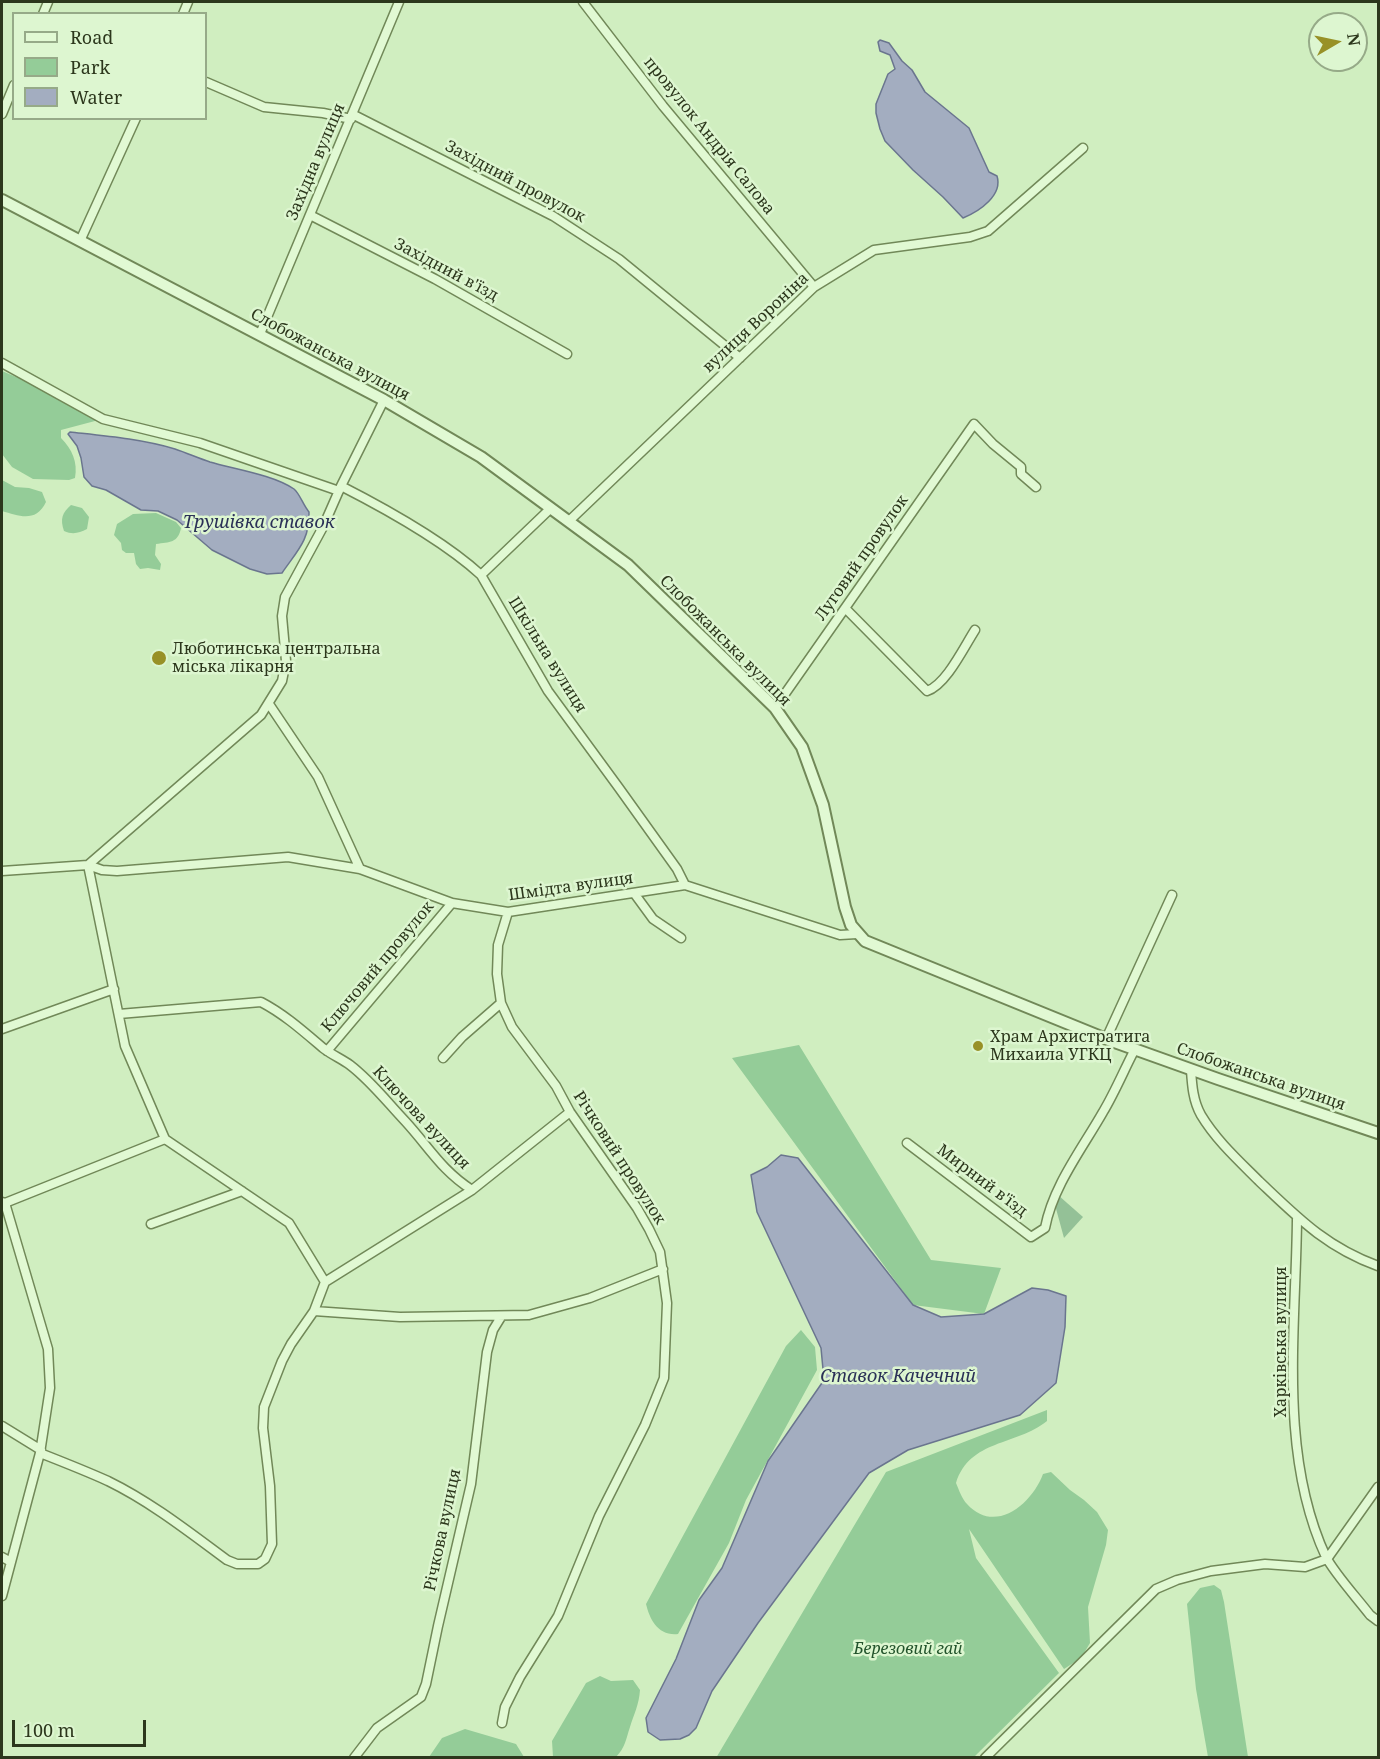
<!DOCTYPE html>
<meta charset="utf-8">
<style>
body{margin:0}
#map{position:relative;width:1380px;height:1759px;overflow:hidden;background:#d0eec0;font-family:"Noto Serif",serif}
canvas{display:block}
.frame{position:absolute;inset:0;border:3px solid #2c371c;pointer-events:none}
.legend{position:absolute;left:12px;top:12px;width:195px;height:108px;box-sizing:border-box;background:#ddf6d0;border:2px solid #96aa88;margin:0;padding:8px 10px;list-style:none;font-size:18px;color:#2c371c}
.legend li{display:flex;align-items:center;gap:12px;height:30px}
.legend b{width:30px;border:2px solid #96aa88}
.north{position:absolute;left:1308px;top:12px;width:60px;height:60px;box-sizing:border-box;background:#ddf6d0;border:2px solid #96aa88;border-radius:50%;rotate:81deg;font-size:16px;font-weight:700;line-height:24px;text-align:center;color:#2c371c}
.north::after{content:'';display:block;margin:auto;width:21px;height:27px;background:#989127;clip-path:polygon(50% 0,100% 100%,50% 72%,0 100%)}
.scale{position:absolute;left:12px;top:1720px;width:134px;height:27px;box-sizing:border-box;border:3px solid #2c371c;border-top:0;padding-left:8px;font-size:18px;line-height:21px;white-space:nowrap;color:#2c371c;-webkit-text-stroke:4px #ddf6d0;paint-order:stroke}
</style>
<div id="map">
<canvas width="1380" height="1759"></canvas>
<div class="frame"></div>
<ul class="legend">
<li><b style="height:8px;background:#e1f9d3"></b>Road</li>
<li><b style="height:16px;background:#94cc98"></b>Park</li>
<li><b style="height:16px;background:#a3adc0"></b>Water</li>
</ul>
<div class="north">N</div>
<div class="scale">100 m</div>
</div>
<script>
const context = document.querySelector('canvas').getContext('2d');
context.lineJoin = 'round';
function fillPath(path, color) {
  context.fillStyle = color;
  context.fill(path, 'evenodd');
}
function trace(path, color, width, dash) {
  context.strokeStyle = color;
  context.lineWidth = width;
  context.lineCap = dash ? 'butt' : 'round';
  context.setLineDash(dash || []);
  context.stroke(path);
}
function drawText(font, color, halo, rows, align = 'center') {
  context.font = font + ' "Noto Serif",serif';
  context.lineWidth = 5;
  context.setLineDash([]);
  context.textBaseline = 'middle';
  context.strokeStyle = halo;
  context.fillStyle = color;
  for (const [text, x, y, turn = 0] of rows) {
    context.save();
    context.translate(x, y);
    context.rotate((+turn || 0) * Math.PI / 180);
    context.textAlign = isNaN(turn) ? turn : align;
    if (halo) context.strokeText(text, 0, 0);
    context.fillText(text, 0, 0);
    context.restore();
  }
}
fillPath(new Path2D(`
 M 2,371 L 97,411 L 95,421 L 61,430 L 61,438 C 72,449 78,462 75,478 L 69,480 L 33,479 L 12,467 L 2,454 Z
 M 2,480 L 15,487 L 29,488 L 42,492 L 46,502 C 36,523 19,516 2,511 Z
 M 71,505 L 82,508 L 89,517 L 87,529 C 79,533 73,535 64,531 C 60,519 62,513 71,505 Z
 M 156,513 L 176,522 L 181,528 C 178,543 170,542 156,544 L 155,555 L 161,564 L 160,570 L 148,568 L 140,569 L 136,564 L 134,553 L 126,553 L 122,550 L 121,543 L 114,535 L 117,524 L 133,514 Z
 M 799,1045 L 931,1260 L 1001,1268 L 984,1314 L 913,1305 L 732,1058 Z
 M 801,1330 L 815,1347 L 817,1370 L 746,1500 L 729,1543 L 678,1634 C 658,1636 650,1620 646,1604 L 786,1346 Z
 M 1047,1410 L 1047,1421 C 1016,1446 970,1439 956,1483 C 959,1490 962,1499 967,1504 C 995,1535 1032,1504 1043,1474 L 1051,1472 L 1070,1490 L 1084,1500 L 1097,1512 L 1108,1530 L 1106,1545 L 1088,1607 L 1090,1643 L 1081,1658 L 1064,1669 L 969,1529 L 976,1558 L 1059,1673 L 974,1757 L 716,1758 L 886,1472 Z
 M 1214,1585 L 1221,1590 L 1224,1602 L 1248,1757 L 1208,1757 L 1196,1689 L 1187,1604 L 1200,1588 Z
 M 600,1676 L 611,1681 L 633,1680 L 640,1690 C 639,1705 634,1714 630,1727 C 626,1739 625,1748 616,1757 L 553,1757 L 552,1741 L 559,1729 L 586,1683 Z
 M 465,1729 L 516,1744 L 524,1757 L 429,1757 L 442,1738 Z`), '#94cc98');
fillPath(new Path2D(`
 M 1058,1195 L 1083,1217 L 1064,1238 L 1055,1205 Z`), '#94c197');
const water = new Path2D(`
 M 880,40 L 889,43 L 902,61 L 912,70 L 925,92 L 969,128 L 989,172 L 997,176 C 1003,195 980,211 963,218 L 943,197 L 913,170 L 885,141 L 880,129 L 876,113 L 876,104 L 888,74 L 895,69 L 890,55 L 880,51 L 878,42 Z
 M 70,432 C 106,436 141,439 175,449 C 187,453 198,458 210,462 C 234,469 274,475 294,489 C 300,494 303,505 309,512 C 310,540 297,551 282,573 L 267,574 L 250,569 L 212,550 L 177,520 L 158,511 L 141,510 L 106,490 L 92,486 L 84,477 L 81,458 L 77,446 L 68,434 Z
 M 781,1155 L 798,1158 L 913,1305 L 941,1317 L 984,1314 L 1032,1288 L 1048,1290 L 1066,1296 L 1065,1327 L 1056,1383 L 1020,1415 L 908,1450 L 869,1473 L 758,1623 L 712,1691 L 696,1728 L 689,1735 L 680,1739 L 660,1740 L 648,1732 L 646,1718 L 676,1659 L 699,1600 L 722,1568 L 768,1461 L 824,1380 L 821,1348 L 757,1212 L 751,1175 L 767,1167 Z`);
fillPath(water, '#a3adc0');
trace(water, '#6a758e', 1.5);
const minor = new Path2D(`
 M 583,2 L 663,106 L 814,287
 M 43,14 L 48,2
 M 183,14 L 188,2
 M 206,82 L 264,107 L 323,113 L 351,119
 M 2,114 L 14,85
 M 352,114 L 553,216 L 619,259 L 740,358
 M 310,215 L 435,279 L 567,354
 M 80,241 L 136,118
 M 260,334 L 399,2
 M 2,363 L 103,419 L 200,443 L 339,491
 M 341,486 C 386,509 443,540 481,575 L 548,691 L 619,788 L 677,869 L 685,885
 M 569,521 L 814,287 L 874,250 L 970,237 L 988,231 L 1083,148
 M 481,575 L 551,508
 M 845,608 L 927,691 C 946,685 964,647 975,630
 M 269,704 L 318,777 L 360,869
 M 775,708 L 974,424 L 993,444 L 1021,467 L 1021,474 L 1036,487
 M 88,865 L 261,715 L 282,681 L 286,661 L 282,616 L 285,597 L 323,527 L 341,486 L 384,400
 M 2,871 L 88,865 L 102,870 L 117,871 L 288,857 L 360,869 L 452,903 L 508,912 L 685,885 L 840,935 L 857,934
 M 634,893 L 653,919 L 681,938
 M 119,1014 L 261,1002 C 284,1014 303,1031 323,1048 C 332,1055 342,1059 350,1065 C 371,1081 387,1102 405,1121 C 429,1147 441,1170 472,1190
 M 2,1029 L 114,989
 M 1106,1039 L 1172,895
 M 327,1051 L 452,903
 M 443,1058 L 462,1037 L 501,1003
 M 1191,1070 C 1192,1085 1193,1101 1201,1115 C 1216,1140 1238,1160 1259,1181 C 1298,1218 1326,1247 1378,1266
 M 907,1143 L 1031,1237 L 1045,1228 C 1053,1186 1082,1149 1103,1112 C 1115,1092 1124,1070 1135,1049
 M 2,1202 L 5,1203 L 165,1139
 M 1297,1219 C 1296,1329 1278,1454 1326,1557 C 1335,1574 1357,1598 1370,1615 L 1378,1621
 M 151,1224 L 242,1191
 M 325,1282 L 472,1190 L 570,1112
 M 314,1311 L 400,1317 L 529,1315 L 590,1298 L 663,1269
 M 2,1426 L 41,1450
 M 40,1453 C 63,1462 86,1471 108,1481 C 151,1502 189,1532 227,1560 L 237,1564 L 258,1564 L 265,1559 L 272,1544 L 270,1486 L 263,1428 L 264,1407 L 282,1361 L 291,1344 L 314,1311 L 325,1282 L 289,1223 L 165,1139 L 125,1046 L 88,865
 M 2,1557 L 11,1562
 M 2,1596 L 40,1453 L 50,1388 L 48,1349 L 5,1203
 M 502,1723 L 505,1707 L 520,1677 L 558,1616 L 599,1516 L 645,1425 L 664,1378 L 667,1303 L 660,1252 L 649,1229 L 637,1208 L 570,1112 L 556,1086 L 512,1027 L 501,1003 L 497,974 L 498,945 L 508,912
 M 354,1758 L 377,1728 L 421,1697 L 426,1684 L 438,1626 L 471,1484 L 487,1352 L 493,1330 L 501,1317
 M 985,1758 L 1156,1589 L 1177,1580 L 1211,1571 L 1265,1564 L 1305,1567 L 1327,1559 L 1378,1487`);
const tertiary = new Path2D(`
 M 2,200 L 384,400 L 481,457 L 628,565 L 775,708 L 802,747 L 823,805 L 845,907 L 851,925 L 865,941 L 1106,1039 L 1218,1079 L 1378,1133`);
trace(minor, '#718858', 11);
trace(tertiary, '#718858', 14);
trace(minor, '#e1f9d3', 8);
trace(tertiary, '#e1f9d3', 10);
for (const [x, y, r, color] of [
 [159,658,8,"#989127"],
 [978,1046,6,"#989127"]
]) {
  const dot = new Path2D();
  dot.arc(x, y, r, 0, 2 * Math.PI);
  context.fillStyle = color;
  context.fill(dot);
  trace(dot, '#ddf6d0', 2);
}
drawText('16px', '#2c371c', '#ddf6d0', [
 ["провулок Андрія Салова",709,136,51],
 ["Західна вулиця",316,162,-67],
 ["Західний провулок",515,182,28],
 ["Західний в'їзд",446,270,28],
 ["вулиця Вороніна",756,323,-43],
 ["Слобожанська вулиця",330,355,28],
 ["Луговий провулок",862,558,-55],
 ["Слобожанська вулиця",725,641,45],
 ["Шкільна вулиця",547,655,58],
 ["Шмідта вулиця",571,887,-8],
 ["Ключовий провулок",378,967,-50],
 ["Слобожанська вулиця",1261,1077,19],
 ["Ключова вулиця",421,1118,47],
 ["Річковий провулок",619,1158,57],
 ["Мирний в'їзд",982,1181,37],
 ["Харківська вулиця",1281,1342,-90],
 ["Річкова вулиця",443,1530,-78]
]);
drawText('16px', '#2c371c', '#ddf6d0', [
 ["Люботинська центральна",172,649],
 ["міська лікарня",172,667],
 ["Храм Архистратига",990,1037],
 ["Михаила УГКЦ",990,1055]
], 'left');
drawText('italic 16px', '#23542c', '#ddf6d0', [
 ["Березовий гай",908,1649]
]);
drawText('italic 18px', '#2b3157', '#ddf6d0', [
 ["Трушівка ставок",259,523],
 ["Ставок Качечний",898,1377]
]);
</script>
